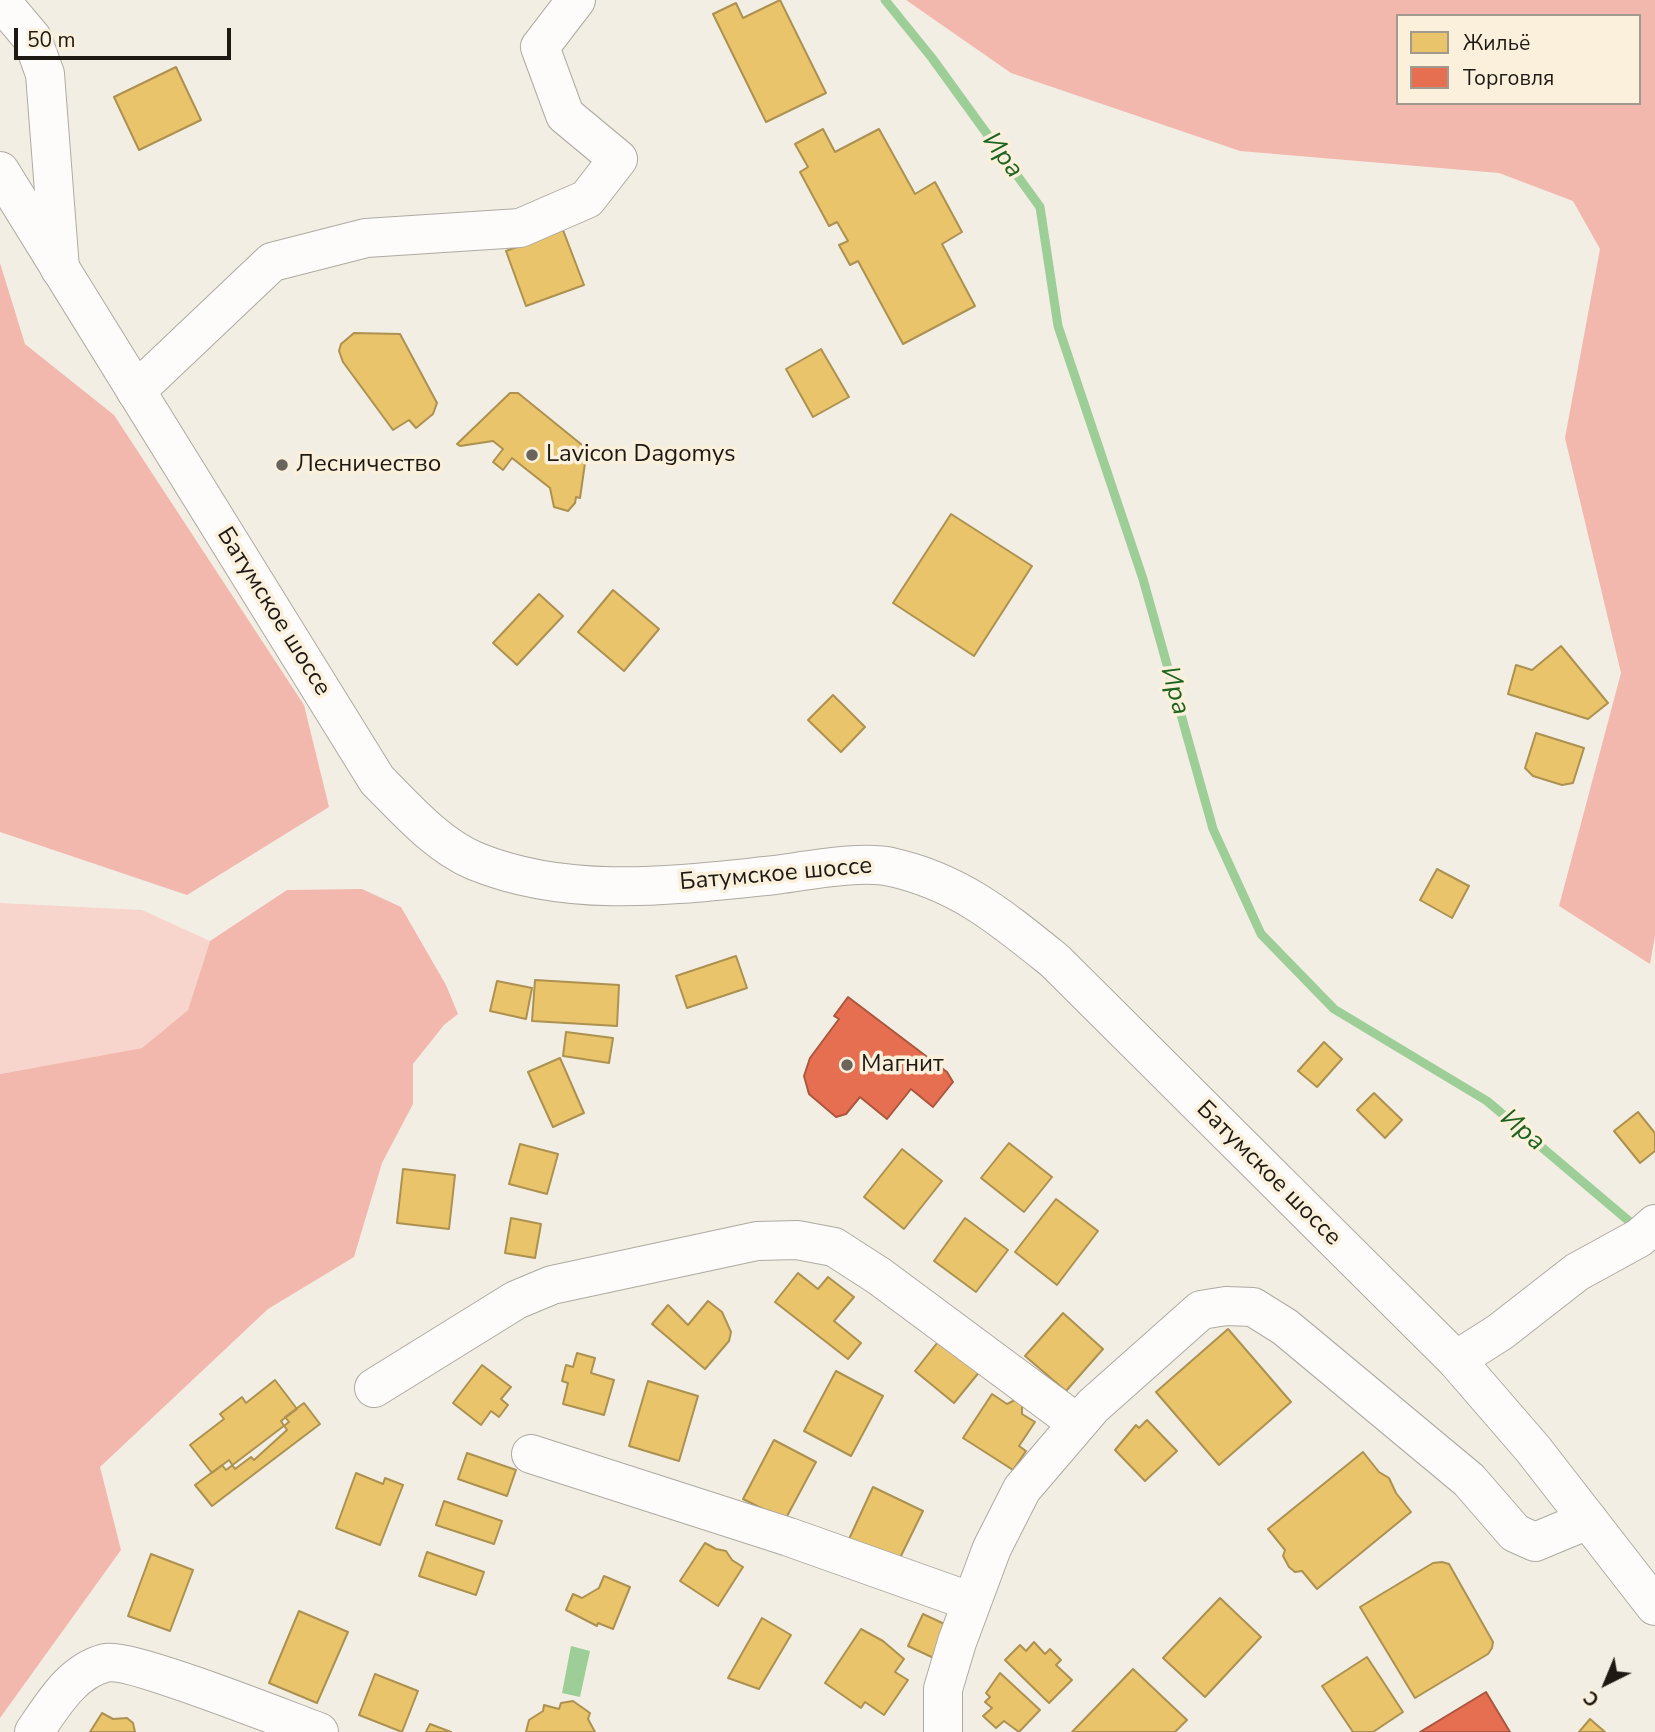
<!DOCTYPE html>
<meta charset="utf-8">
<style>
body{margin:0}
#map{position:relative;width:1655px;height:1732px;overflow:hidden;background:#f3eee3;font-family:"Nunito Sans",sans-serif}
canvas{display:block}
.legend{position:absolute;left:1396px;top:14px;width:245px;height:91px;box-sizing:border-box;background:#faf0dc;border:2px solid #a29a8c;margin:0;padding:9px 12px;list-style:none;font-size:21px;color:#1e1a13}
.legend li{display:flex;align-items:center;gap:14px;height:35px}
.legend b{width:35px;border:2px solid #a29a8c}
.north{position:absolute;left:1571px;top:1648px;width:70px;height:70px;-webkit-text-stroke:5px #faf0dc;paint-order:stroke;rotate:223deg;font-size:19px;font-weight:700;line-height:28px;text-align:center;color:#1e1a13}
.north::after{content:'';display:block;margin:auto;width:24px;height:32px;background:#1e1a13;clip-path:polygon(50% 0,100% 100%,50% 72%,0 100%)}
.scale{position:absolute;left:14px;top:28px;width:217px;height:32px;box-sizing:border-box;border:4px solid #1e1a13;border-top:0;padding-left:9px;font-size:21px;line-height:24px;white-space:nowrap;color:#1e1a13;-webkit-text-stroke:5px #faf0dc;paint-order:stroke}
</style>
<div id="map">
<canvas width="1655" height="1732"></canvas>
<ul class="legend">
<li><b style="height:19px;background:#e9c46a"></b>Жильё</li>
<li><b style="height:19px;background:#e76f51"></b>Торговля</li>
</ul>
<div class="north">С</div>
<div class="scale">50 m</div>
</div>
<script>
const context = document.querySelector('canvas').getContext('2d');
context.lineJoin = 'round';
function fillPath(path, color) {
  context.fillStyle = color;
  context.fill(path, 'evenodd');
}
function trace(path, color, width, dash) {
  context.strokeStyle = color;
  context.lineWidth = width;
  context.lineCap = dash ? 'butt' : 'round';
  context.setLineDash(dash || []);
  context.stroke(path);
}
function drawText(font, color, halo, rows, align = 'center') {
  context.font = font + ' "Nunito Sans",sans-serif';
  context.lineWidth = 7;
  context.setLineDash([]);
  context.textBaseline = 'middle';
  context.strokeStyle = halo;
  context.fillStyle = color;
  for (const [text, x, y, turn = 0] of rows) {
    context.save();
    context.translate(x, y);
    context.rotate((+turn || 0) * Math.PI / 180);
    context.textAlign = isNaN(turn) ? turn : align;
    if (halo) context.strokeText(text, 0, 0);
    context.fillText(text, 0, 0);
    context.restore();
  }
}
fillPath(new Path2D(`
 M 0,903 L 142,910 L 210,941 L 188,1010 L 142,1048 L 0,1074 Z`), '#f7d5cc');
fillPath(new Path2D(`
 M 906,0 L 1655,0 L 1655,936 L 1650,964 L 1559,906 L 1621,673 L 1565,438 L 1600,249 L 1573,201 L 1499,173 L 1240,151 L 1011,73 ZM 1398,16 L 1639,16 L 1639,103 L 1398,103 Z
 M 0,263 L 25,344 L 114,415 L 304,705 L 329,807 L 187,895 L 0,832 Z
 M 362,889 L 401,907 L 446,985 L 458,1014 L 444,1025 L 413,1064 L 413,1104 L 382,1163 L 354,1257 L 268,1309 L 100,1467 L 121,1550 L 0,1718 L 0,1074 L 142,1048 L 188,1010 L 210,941 L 287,890 Z`), '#f2b8ae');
fillPath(new Path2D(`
 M 571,1646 L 590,1651 L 580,1697 L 562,1693 Z`), '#9ece97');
const homes = new Path2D(`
 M 780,0 L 826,93 L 766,122 L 713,14 L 736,3 L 743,18 Z
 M 176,67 L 201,120 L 139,150 L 114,97 Z
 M 823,129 L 835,152 L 879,129 L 915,194 L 935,182 L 962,232 L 942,244 L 975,306 L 903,344 L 858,261 L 850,265 L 839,245 L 848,241 L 837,222 L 829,226 L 800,172 L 808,167 L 795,144 Z
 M 563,230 L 584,285 L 526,306 L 506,251 Z
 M 354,333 L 400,334 L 437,403 L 433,414 L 416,428 L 409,420 L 393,430 L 343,362 L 339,351 L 341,344 Z
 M 821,349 L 849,397 L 813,417 L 786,369 Z
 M 510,393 L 518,393 L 587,449 L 580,498 L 576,497 L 575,503 L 568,511 L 554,507 L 550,488 L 512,458 L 503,470 L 493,462 L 503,449 L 493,441 L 460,446 L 457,444 Z
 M 951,514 L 1032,566 L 974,656 L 893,603 Z
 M 613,590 L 659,629 L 624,671 L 578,632 Z
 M 539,594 L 563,616 L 517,665 L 493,643 Z
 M 1561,646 L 1608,703 L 1588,719 L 1508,694 L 1516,665 L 1532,670 Z
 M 833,695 L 865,727 L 841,752 L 808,720 Z
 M 1536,733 L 1584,748 L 1573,783 L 1562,785 L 1533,776 L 1525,768 Z
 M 1437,869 L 1469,886 L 1452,918 L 1420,900 Z
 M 736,956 L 747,988 L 687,1008 L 676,976 Z
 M 535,980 L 619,985 L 617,1026 L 532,1021 Z
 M 497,981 L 532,988 L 526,1019 L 490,1011 Z
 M 566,1032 L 613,1038 L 609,1063 L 563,1056 Z
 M 1324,1042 L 1342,1059 L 1317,1087 L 1298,1071 Z
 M 560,1058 L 584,1113 L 553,1127 L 528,1072 Z
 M 1374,1093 L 1402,1120 L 1385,1138 L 1357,1110 Z
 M 1638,1112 L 1655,1133 L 1655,1151 L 1640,1163 L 1614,1131 Z
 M 1009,1143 L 1052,1177 L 1024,1212 L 981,1178 Z
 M 520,1144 L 558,1154 L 547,1194 L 509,1184 Z
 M 902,1149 L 942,1181 L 904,1229 L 864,1197 Z
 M 403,1169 L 455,1175 L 449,1229 L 397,1223 Z
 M 1056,1199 L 1098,1231 L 1057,1285 L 1015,1252 Z
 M 511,1218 L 541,1224 L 535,1258 L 505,1253 Z
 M 965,1218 L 1008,1250 L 976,1292 L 934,1261 Z
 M 798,1273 L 818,1289 L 828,1277 L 854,1297 L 834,1321 L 861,1343 L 848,1359 L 775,1302 Z
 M 708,1301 L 722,1312 L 731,1332 L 729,1341 L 705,1369 L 652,1324 L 668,1305 L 688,1325 Z
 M 1063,1313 L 1103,1349 L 1066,1391 L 1025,1356 Z
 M 1228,1329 L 1291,1402 L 1219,1465 L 1156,1392 Z
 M 945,1333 L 985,1365 L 954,1403 L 915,1371 Z
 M 577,1353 L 595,1358 L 591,1373 L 614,1380 L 604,1415 L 563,1404 L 568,1383 L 562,1381 L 566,1365 L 573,1367 Z
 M 482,1365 L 511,1387 L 501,1399 L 508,1405 L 499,1417 L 491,1411 L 481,1425 L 453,1403 Z
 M 836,1371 L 883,1396 L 851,1456 L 804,1431 Z
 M 275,1380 L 297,1409 L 281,1421 L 287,1430 L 254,1460 L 251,1457 L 235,1469 L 229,1460 L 212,1473 L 190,1445 L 224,1419 L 220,1414 L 242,1397 L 246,1403 Z
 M 648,1381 L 698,1396 L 679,1461 L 629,1446 Z
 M 992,1394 L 1007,1404 L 1015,1400 L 1022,1405 L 1022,1414 L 1035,1422 L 1019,1446 L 1026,1451 L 1013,1470 L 963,1438 Z
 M 304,1403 L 320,1424 L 212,1506 L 195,1485 L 222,1465 L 226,1470 L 289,1422 L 285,1417 Z
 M 1147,1420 L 1177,1451 L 1145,1481 L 1115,1450 L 1136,1425 L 1139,1428 Z
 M 774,1440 L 816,1462 L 785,1520 L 743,1499 Z
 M 1363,1452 L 1379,1472 L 1389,1478 L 1396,1493 L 1411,1512 L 1317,1589 L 1302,1571 L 1295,1572 L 1289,1567 L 1283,1556 L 1285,1550 L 1268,1529 Z
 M 467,1453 L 516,1470 L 507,1496 L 458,1479 Z
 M 356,1473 L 383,1484 L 385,1478 L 403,1485 L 380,1545 L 336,1528 Z
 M 873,1487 L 923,1511 L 898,1562 L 849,1539 Z
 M 444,1501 L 502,1521 L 494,1544 L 436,1525 Z
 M 705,1543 L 716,1549 L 726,1551 L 732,1560 L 743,1567 L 718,1606 L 680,1581 Z
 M 427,1552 L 484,1572 L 476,1595 L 419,1576 Z
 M 151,1554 L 193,1570 L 170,1631 L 128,1616 Z
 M 1442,1562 L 1449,1564 L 1493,1642 L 1492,1648 L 1488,1654 L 1415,1698 L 1360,1607 L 1433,1563 Z
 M 604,1576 L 630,1587 L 613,1629 L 598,1623 L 597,1626 L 566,1610 L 573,1594 L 582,1598 L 599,1588 Z
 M 1220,1598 L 1261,1637 L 1205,1697 L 1163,1658 Z
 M 299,1611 L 348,1632 L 317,1703 L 269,1683 Z
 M 923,1614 L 951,1627 L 936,1659 L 908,1646 Z
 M 762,1618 L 791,1635 L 759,1689 L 728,1678 Z
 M 861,1629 L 883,1641 L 904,1659 L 895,1672 L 908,1680 L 884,1715 L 865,1702 L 861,1708 L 825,1683 Z
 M 1034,1642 L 1045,1654 L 1050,1649 L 1061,1660 L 1056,1665 L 1072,1680 L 1049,1703 L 1005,1660 L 1020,1645 L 1026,1651 Z
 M 1367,1657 L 1403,1712 L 1373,1732 L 1353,1732 L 1322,1686 Z
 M 1133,1669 L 1187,1720 L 1175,1732 L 1072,1732 Z
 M 1000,1673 L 1040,1710 L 1019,1732 L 1004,1721 L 996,1728 L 983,1716 L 992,1708 L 985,1702 L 990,1697 L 986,1693 Z
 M 375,1674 L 418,1691 L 402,1732 L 359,1715 Z
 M 573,1701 L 590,1713 L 588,1719 L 595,1732 L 526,1732 L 529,1720 L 543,1711 L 544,1705 L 559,1709 L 561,1703 Z
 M 102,1713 L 113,1719 L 127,1718 L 133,1723 L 135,1732 L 90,1732 Z
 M 1590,1719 L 1605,1732 L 1579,1732 Z
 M 430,1724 L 451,1732 L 426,1732 Z`);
fillPath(homes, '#e9c46a');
trace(homes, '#ac9150', 2);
const shops = new Path2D(`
 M 848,997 L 947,1072 L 953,1082 L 933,1107 L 911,1089 L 887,1119 L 860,1097 L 846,1114 L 836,1117 L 809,1094 L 804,1076 L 810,1058 L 839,1019 L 834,1016 Z
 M 1486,1692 L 1510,1732 L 1420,1732 Z`);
fillPath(shops, '#e76f51');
trace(shops, '#ab563e', 2);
trace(new Path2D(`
 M 885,0 L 932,58 L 1040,207 L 1058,326 L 1143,579 L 1213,829 L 1261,934 L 1334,1009 L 1487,1101 L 1636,1227`), '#9ece97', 9);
const minor = new Path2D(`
 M 0,0 L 32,38 L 45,74 L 60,269
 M 136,391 L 272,262 L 366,238 L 520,228 L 587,199 L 618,159 L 565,115 L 540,47 L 576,0
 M 1456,1360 L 1500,1332 L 1577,1272 L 1639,1238 L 1655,1224
 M 374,1388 L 516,1300 L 552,1285 L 757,1241 L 797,1240 L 834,1247 L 879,1276 L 1077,1423
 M 531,1454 L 789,1537 L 972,1602
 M 34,1732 C 53,1705 71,1672 105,1663 C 129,1657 286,1720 319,1732
 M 943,1732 L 943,1689 L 957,1642 L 992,1548 L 1022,1489 L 1093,1406 L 1201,1310 L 1226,1306 L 1253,1307 L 1285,1327 L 1469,1480 L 1515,1533 L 1535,1542 L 1588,1520`);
const highway = new Path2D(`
 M 0,171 L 377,780 C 406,809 437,845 475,861 C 570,900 676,885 775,875 C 805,871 863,860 891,867 C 959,882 1002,918 1055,961 L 1456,1360 L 1533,1449 L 1655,1606`);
trace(minor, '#aeaaa2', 40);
trace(highway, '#aeaaa2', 40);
trace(minor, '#fdfcfb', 38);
trace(highway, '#fdfcfb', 38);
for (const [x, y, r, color] of [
 [532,455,7,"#69645c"],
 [282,465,7,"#69645c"],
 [847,1065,7,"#69645c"]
]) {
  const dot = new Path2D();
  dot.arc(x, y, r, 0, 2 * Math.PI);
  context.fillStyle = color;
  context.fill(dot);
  trace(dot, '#faf0dc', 2.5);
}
drawText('24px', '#1e1a13', '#faf0dc', [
 ["Lavicon Dagomys",546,455],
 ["Лесничество",296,465],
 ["Магнит",861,1065]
], 'left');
drawText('24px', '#1e1a13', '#faf0dc', [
 ["Батумское шоссе",273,612,58],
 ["Батумское шоссе",776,875,-5],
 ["Батумское шоссе",1268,1174,45]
]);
drawText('italic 26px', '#1c631d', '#faf0dc', [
 ["Ира",1002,156,53],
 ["Ира",1174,691,74],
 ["Ира",1522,1131,40]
]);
</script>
